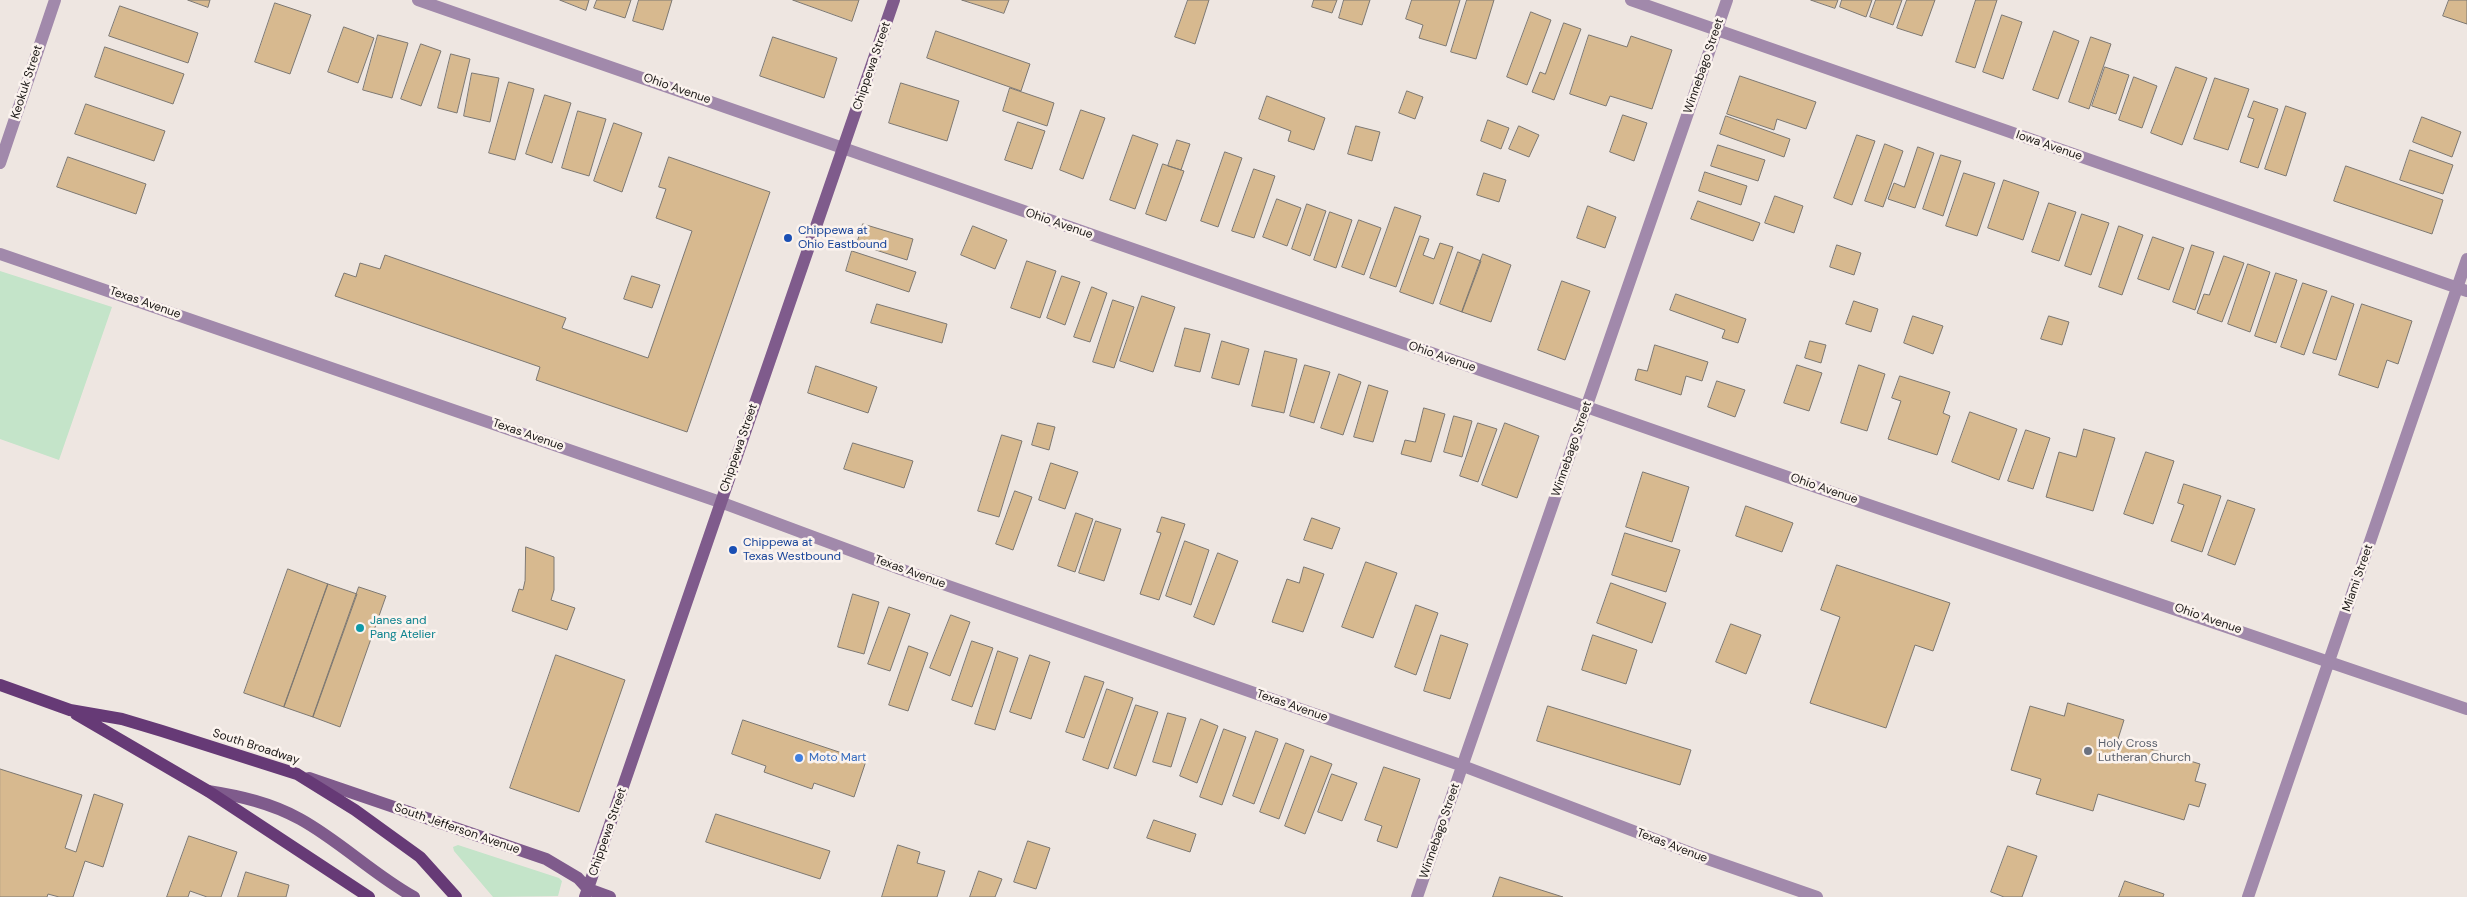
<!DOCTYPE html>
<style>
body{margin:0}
canvas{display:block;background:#eee6e1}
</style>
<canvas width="2467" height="897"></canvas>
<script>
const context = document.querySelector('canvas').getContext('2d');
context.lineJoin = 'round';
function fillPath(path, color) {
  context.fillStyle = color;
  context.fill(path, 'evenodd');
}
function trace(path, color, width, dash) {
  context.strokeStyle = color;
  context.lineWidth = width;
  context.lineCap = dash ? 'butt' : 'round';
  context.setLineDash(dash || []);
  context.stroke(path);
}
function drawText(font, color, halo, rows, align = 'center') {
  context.font = font + ' "DM Sans",sans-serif';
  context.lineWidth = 5;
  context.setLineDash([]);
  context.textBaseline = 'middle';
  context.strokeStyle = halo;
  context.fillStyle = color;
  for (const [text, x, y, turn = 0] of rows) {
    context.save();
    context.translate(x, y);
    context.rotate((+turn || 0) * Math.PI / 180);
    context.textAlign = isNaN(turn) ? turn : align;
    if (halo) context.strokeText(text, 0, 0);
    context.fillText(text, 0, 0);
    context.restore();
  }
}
fillPath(new Path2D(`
 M 0,271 L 112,307 L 59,460 L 0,439 Z
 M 458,845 L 559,878 L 562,881 L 558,896 L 493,897 L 454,851 L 453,847 Z`), '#c4e4c9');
const building = new Path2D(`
 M 188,0 L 210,0 L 208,7 Z
 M 560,0 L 589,0 L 586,10 Z
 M 597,0 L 631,0 L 625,18 L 594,8 Z
 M 639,0 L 672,0 L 663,30 L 633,21 Z
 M 793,0 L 859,0 L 852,21 Z
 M 962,0 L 1009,0 L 1004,13 Z
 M 1188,0 L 1209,0 L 1195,44 L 1175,37 Z
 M 1314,0 L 1337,0 L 1332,13 L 1312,7 Z
 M 1344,0 L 1370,0 L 1362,25 L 1339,18 Z
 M 1412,0 L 1460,0 L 1446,46 L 1419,38 L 1423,25 L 1406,19 Z
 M 1467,0 L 1494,0 L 1476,59 L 1451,52 Z
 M 1811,0 L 1838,0 L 1835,8 Z
 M 1842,0 L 1872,0 L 1866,17 L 1840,7 Z
 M 1876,0 L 1902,0 L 1893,25 L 1870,17 Z
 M 1907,0 L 1935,0 L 1922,36 L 1897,28 Z
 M 1976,0 L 1997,0 L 1975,68 L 1956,62 Z
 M 2449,0 L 2467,0 L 2467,24 L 2443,16 Z
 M 275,3 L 311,15 L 290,74 L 255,62 Z
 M 120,6 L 198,33 L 188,63 L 109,36 Z
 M 1531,12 L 1551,20 L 1527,85 L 1507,77 Z
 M 2002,15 L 2022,22 L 2003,79 L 1983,72 Z
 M 1564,23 L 1581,29 L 1554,100 L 1532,92 L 1540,72 L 1545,74 Z
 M 344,27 L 374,38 L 358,83 L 328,72 Z
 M 936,31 L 1030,64 L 1021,91 L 927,58 Z
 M 2054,31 L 2079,41 L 2058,99 L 2033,90 Z
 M 378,35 L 408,43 L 392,98 L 363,90 Z
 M 1589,35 L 1627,47 L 1631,36 L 1672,50 L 1652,109 L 1610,96 L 1606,106 L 1570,94 Z
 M 773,37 L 837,58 L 824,98 L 760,76 Z
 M 2091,37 L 2111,44 L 2089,109 L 2069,102 Z
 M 421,44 L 441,51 L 421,106 L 401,99 Z
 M 105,47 L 184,74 L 173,104 L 95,77 Z
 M 451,54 L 470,59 L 457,113 L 438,108 Z
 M 2105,67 L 2129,75 L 2116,114 L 2092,106 Z
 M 2176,67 L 2207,78 L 2182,145 L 2151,133 Z
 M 472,73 L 499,78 L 490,122 L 464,116 Z
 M 1740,76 L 1816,102 L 1806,129 L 1777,119 L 1774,130 L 1727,114 Z
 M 2134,77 L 2157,86 L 2142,128 L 2119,120 Z
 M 2215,78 L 2249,89 L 2228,150 L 2194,139 Z
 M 509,82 L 534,89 L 515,160 L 489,153 Z
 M 901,83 L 959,101 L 947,141 L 889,123 Z
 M 1010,88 L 1054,103 L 1047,126 L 1003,111 Z
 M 1407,91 L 1423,97 L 1415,119 L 1399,113 Z
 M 545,95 L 571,103 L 552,163 L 526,154 Z
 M 1267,96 L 1325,118 L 1314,150 L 1288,141 L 1291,131 L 1259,119 Z
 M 2254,101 L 2278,109 L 2258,168 L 2240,162 L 2254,119 L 2248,117 Z
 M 86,104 L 165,131 L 154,161 L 75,134 Z
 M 2286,106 L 2306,113 L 2286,176 L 2265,169 Z
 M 1081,110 L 1105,118 L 1083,179 L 1060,170 Z
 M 578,111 L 606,119 L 589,176 L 562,168 Z
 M 1623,115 L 1647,123 L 1634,161 L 1610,152 Z
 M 1726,116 L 1790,139 L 1784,157 L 1720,134 Z
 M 2422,117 L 2461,132 L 2452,157 L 2413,142 Z
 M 1488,120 L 1509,128 L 1501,149 L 1481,141 Z
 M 1018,122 L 1045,131 L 1032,169 L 1005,160 Z
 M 614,123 L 642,133 L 622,192 L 594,181 Z
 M 1356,126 L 1380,132 L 1372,161 L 1348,154 Z
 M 1519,126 L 1539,135 L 1529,157 L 1509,149 Z
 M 1133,135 L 1158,144 L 1135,209 L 1110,200 Z
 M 1857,135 L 1875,141 L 1852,205 L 1834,198 Z
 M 1177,140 L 1190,144 L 1181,170 L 1168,166 Z
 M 1885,144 L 1903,151 L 1883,207 L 1865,201 Z
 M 1718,145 L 1765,160 L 1758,181 L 1711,166 Z
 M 1918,147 L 1934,153 L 1915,208 L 1888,199 L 1894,183 L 1904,187 Z
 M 2410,150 L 2453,165 L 2443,194 L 2400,180 Z
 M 1225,152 L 1242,158 L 1218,227 L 1201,221 Z
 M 1941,155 L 1961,161 L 1943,216 L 1923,209 Z
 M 68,157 L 146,184 L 136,214 L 57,187 Z
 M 669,157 L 770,192 L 687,432 L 536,380 L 540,367 L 335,296 L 344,273 L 356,277 L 360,263 L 380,269 L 385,255 L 566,318 L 562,328 L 648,358 L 692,231 L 656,218 L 666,189 L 659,187 Z
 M 1163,164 L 1184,171 L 1166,221 L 1146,214 Z
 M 2346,166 L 2443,200 L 2432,234 L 2334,201 Z
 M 1254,169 L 1275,176 L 1254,238 L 1232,231 Z
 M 1705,172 L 1747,186 L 1741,205 L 1699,191 Z
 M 1484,173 L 1506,180 L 1499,202 L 1477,195 Z
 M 1964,173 L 1995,183 L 1977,236 L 1946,226 Z
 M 2004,180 L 2039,192 L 2023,240 L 1988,228 Z
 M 1775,196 L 1803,206 L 1794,233 L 1765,223 Z
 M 1277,199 L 1301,208 L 1287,246 L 1263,237 Z
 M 1698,201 L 1760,223 L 1753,241 L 1691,219 Z
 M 2049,203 L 2076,212 L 2059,261 L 2032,252 Z
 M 1307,204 L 1326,211 L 1310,256 L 1292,249 Z
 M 1588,206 L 1616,217 L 1605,248 L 1577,238 Z
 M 1395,207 L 1421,216 L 1396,287 L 1370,278 Z
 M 1330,212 L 1352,220 L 1336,268 L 1314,260 Z
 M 2082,214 L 2109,223 L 2091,275 L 2065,266 Z
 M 1359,220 L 1381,228 L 1364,275 L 1342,267 Z
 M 863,224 L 913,239 L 907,260 L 857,244 Z
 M 973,226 L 1007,240 L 995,269 L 961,255 Z
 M 2119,226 L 2143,235 L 2122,295 L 2099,287 Z
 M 1420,236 L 1429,239 L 1423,255 L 1434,259 L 1440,243 L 1453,247 L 1433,304 L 1400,292 Z
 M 2153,237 L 2184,248 L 2169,290 L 2138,279 Z
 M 1837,245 L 1861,253 L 1854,275 L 1830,267 Z
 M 2192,245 L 2214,252 L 2195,310 L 2173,302 Z
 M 852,251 L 916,272 L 909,292 L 846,271 Z
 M 1458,252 L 1481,261 L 1462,312 L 1440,304 Z
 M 1483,254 L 1511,265 L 1491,322 L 1462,312 Z
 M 2224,256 L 2244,263 L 2222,322 L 2197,313 L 2204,294 L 2209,295 Z
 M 1027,261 L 1056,271 L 1040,318 L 1011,308 Z
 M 2248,264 L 2270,272 L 2250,332 L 2228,324 Z
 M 2276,273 L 2297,280 L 2276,343 L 2255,336 Z
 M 632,276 L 660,285 L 652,308 L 624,299 Z
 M 1062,276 L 1080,282 L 1065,325 L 1047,318 Z
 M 1562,281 L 1590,291 L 1565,360 L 1538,350 Z
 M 2303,283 L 2327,291 L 2304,355 L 2281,347 Z
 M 1092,287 L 1107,293 L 1090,342 L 1074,337 Z
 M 1676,294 L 1746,319 L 1738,343 L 1722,338 L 1725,330 L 1670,310 Z
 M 1142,296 L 1175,307 L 1153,372 L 1120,361 Z
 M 2332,296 L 2354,304 L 2336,360 L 2313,353 Z
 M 1113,300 L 1134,307 L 1114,368 L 1093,362 Z
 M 1854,301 L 1878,309 L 1871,332 L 1846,324 Z
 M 877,304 L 947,324 L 942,343 L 871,323 Z
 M 2362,304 L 2412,321 L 2398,364 L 2387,360 L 2378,388 L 2339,375 Z
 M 1913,316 L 1943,326 L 1933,354 L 1904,343 Z
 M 2049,316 L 2069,322 L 2062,345 L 2041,339 Z
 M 1185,328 L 1210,334 L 1200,372 L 1175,366 Z
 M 1222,341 L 1249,349 L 1239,385 L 1212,378 Z
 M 1810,341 L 1826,345 L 1821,363 L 1805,358 Z
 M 1655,345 L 1708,362 L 1702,381 L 1686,376 L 1681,395 L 1635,380 L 1638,369 L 1647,371 Z
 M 1265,351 L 1297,359 L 1284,413 L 1252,406 Z
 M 1305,365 L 1330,372 L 1314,423 L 1290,416 Z
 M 1797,365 L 1822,373 L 1809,411 L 1784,403 Z
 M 1859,365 L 1885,374 L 1867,431 L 1841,423 Z
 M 816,366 L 877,387 L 868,413 L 808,393 Z
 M 1339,374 L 1361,382 L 1343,435 L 1321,428 Z
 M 1900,376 L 1950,392 L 1943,413 L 1950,416 L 1937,455 L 1888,439 L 1901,401 L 1892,398 Z
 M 1717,381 L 1745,390 L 1735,417 L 1708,407 Z
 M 1369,385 L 1388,391 L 1373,442 L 1354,437 Z
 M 1424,408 L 1445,414 L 1431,462 L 1401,454 L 1405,440 L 1415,442 Z
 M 1970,412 L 2017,429 L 1999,480 L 1952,462 Z
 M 1454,416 L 1472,421 L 1462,457 L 1444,452 Z
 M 1038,423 L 1055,427 L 1049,450 L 1032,445 Z
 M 1478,423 L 1497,429 L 1478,482 L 1460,476 Z
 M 1505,423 L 1539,436 L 1517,498 L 1482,485 Z
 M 2084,429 L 2115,438 L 2093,511 L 2046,497 L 2059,452 L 2076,457 Z
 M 2026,430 L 2050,438 L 2033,489 L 2008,481 Z
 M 1002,435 L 1022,441 L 999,517 L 978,511 Z
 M 853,443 L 913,461 L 904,488 L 844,469 Z
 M 2146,452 L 2174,461 L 2153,524 L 2124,514 Z
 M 1051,463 L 1078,472 L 1065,509 L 1039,500 Z
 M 1643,472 L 1689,487 L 1672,542 L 1626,527 Z
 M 2184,484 L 2221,496 L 2202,552 L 2171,541 L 2184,505 L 2178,503 Z
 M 1015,491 L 1032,497 L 1013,550 L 996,544 Z
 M 2228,500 L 2255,509 L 2235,565 L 2208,555 Z
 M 1746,506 L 1793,523 L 1782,552 L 1736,536 Z
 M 1076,513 L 1093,519 L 1075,572 L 1058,566 Z
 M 1162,517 L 1185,524 L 1159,600 L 1140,594 L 1161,533 L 1157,532 Z
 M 1312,518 L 1340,528 L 1332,549 L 1304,540 Z
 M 1096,521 L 1121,529 L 1104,581 L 1079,573 Z
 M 1625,533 L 1680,550 L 1666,592 L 1612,575 Z
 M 1185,541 L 1209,550 L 1191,605 L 1166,596 Z
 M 526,547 L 554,557 L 554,590 L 551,600 L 575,608 L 567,630 L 512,611 L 519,589 L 523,590 L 525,581 Z
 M 1218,553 L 1238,561 L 1214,625 L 1194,617 Z
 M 1366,562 L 1397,573 L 1373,638 L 1342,627 Z
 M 1837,565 L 1950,603 L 1933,651 L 1915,645 L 1886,728 L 1810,703 L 1840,617 L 1821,610 Z
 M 1304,567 L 1324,574 L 1303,632 L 1272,622 L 1287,579 L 1299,583 Z
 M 288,569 L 328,584 L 284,707 L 244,693 Z
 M 1611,583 L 1666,603 L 1652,643 L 1597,623 Z
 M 328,584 L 357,594 L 313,717 L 284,707 Z
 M 359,587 L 386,596 L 340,727 L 313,717 Z
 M 853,594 L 879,602 L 864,654 L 838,647 Z
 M 1416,605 L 1438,613 L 1416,675 L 1395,667 Z
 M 889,607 L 910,614 L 890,671 L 868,664 Z
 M 951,615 L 970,622 L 950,676 L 930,668 Z
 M 1731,624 L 1761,635 L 1746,674 L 1716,662 Z
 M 1441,635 L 1468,644 L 1450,699 L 1424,691 Z
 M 1593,635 L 1637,650 L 1626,684 L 1582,670 Z
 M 972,641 L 993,648 L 972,707 L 952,700 Z
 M 909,646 L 928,653 L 908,711 L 889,705 Z
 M 998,651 L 1018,658 L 995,730 L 975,724 Z
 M 556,655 L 625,680 L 579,812 L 510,788 Z
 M 1030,655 L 1050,662 L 1031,719 L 1010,712 Z
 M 1085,676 L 1104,682 L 1084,738 L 1066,732 Z
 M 1107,689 L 1133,698 L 1108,769 L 1083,760 Z
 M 2068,703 L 2124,720 L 2118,739 L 2200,764 L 2195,781 L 2206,784 L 2199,807 L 2189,804 L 2184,820 L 2098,794 L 2093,811 L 2036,794 L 2041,779 L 2011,770 L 2030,706 L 2064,716 Z
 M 1136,705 L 1158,712 L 1136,776 L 1114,768 Z
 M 1548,706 L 1691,750 L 1680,785 L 1537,741 Z
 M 1168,713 L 1186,718 L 1171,767 L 1153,762 Z
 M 1201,719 L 1218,726 L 1197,783 L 1180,776 Z
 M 743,720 L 866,761 L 854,797 L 814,783 L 812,789 L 764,772 L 766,766 L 732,754 Z
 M 1224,729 L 1246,737 L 1222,805 L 1200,797 Z
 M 1256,731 L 1278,739 L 1254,804 L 1233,796 Z
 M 1286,743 L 1304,750 L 1279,819 L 1260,812 Z
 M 1311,756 L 1332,764 L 1305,834 L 1285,826 Z
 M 1384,767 L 1420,779 L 1397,848 L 1377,841 L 1382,826 L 1365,820 Z
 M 0,769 L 82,795 L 65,848 L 76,852 L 94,794 L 123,804 L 103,867 L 85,861 L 73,897 L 59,897 L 48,894 L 47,897 L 0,897 Z
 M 1332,774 L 1357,783 L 1342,821 L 1318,812 Z
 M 716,814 L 830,851 L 820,879 L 706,842 Z
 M 1154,820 L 1196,834 L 1190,852 L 1147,838 Z
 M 189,836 L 237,852 L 221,897 L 207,897 L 190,891 L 188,897 L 167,897 Z
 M 1028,841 L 1050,848 L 1036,889 L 1014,882 Z
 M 898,845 L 920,852 L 917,863 L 945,871 L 937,897 L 882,897 Z
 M 2008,846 L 2037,856 L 2022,897 L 2004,897 L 1991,892 Z
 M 979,871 L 1002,879 L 995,897 L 970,897 Z
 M 246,872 L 289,885 L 286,897 L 238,897 Z
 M 1500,877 L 1563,897 L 1493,897 Z
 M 2125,881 L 2164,894 L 2163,897 L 2119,897 Z`);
fillPath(building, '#d7b98f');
trace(building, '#7d7872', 1);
trace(new Path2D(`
 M 418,0 L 1822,489 L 2467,709
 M 1631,0 L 2467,291
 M 0,163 L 55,0
 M 0,254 L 720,502 L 900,569 L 1463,766 L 1699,856 L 1817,897
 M 1417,897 L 1727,0
 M 2248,897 L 2467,259`), '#a189ab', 12);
trace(new Path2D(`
 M 309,778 L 546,859 L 578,878 L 588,889 L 610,897
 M 208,791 C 240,796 271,803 300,819 C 340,841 374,875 414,897
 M 585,897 L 894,0`), '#7f5b8c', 12);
trace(new Path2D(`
 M 0,685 L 70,710 L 122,719 L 162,731 L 297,774 L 355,810 L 420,857 L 456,897
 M 76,714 L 208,791 L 369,897`), '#663a76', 12);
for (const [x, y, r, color] of [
 [788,238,5,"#1a4fb4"],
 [733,550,5,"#1a4fb4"],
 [360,628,5,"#0f9aa8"],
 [2088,751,5,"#6b7280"],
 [799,758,5,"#3f7fe0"]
]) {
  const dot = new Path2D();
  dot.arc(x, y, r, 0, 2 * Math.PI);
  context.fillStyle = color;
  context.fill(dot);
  trace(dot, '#fbf3ee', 2);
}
drawText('12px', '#191614', '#fbf3ee', [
 ["Chippewa Street",872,66,-71],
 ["Winnebago Street",1704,66,-71],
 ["Keokuk Street",27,82,-72],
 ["Ohio Avenue",677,89,19],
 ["Iowa Avenue",2049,146,19],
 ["Ohio Avenue",1059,224,19],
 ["Texas Avenue",145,303,19],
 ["Ohio Avenue",1442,357,19],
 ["Texas Avenue",528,435,19],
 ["Chippewa Street",739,448,-71],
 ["Winnebago Street",1572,449,-71],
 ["Ohio Avenue",1824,489,19],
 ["Texas Avenue",910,572,20],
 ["Miami Street",2358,578,-71],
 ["Ohio Avenue",2208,619,19],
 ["Texas Avenue",1292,706,19],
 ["South Broadway",256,747,18],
 ["South Jefferson Avenue",457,829,19],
 ["Winnebago Street",1440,831,-71],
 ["Chippewa Street",608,832,-71],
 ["Texas Avenue",1672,846,21]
]);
drawText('12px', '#164399', '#fbf3ee', [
 ["Chippewa at",798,231],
 ["Ohio Eastbound",798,245],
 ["Chippewa at",743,543],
 ["Texas Westbound",743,557]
], 'left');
drawText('12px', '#0d838f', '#fbf3ee', [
 ["Janes and",370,621],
 ["Pang Atelier",370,635]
], 'left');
drawText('12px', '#5b616d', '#fbf3ee', [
 ["Holy Cross",2098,744],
 ["Lutheran Church",2098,758]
], 'left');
drawText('12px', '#366cbe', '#fbf3ee', [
 ["Moto Mart",809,758]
], 'left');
</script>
